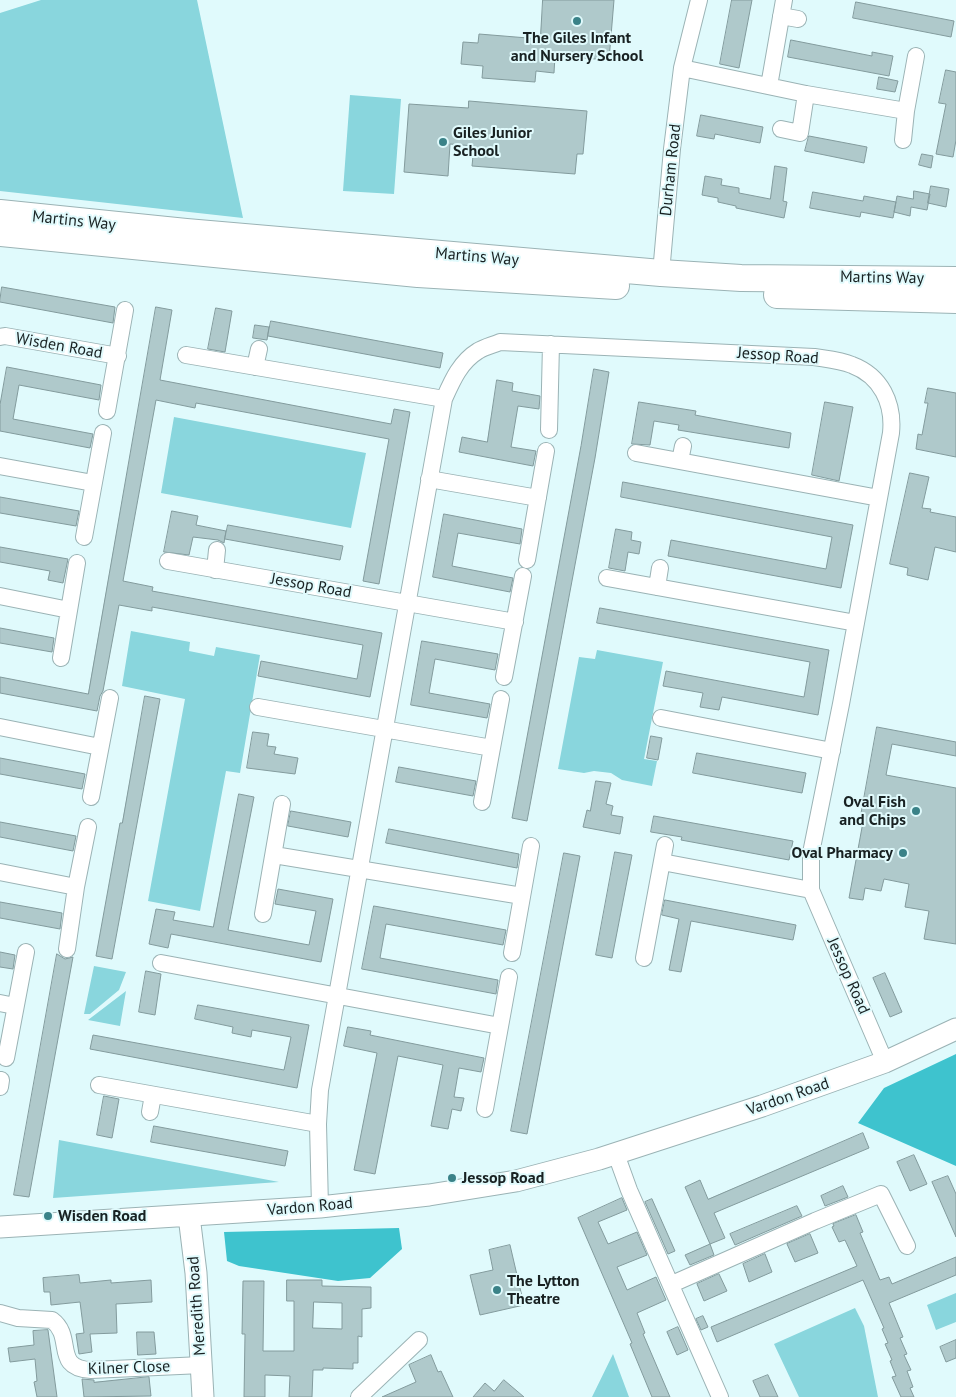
<!DOCTYPE html>
<style>
body{margin:0}
canvas{display:block;background:#e0fafc}
</style>
<canvas width="956" height="1397"></canvas>
<script>
const context = document.querySelector('canvas').getContext('2d');
context.lineJoin = 'round';
function fillPath(path, color) {
  context.fillStyle = color;
  context.fill(path, 'evenodd');
}
function trace(path, color, width, dash) {
  context.strokeStyle = color;
  context.lineWidth = width;
  context.lineCap = dash ? 'butt' : 'round';
  context.setLineDash(dash || []);
  context.stroke(path);
}
function drawText(font, color, halo, rows, align = 'center') {
  context.font = font + ' "PT Sans",sans-serif';
  context.lineWidth = 4;
  context.setLineDash([]);
  context.textBaseline = 'middle';
  context.strokeStyle = halo;
  context.fillStyle = color;
  for (const [text, x, y, turn = 0] of rows) {
    context.save();
    context.translate(x, y);
    context.rotate((+turn || 0) * Math.PI / 180);
    context.textAlign = isNaN(turn) ? turn : align;
    if (halo) context.strokeText(text, 0, 0);
    context.fillText(text, 0, 0);
    context.restore();
  }
}
fillPath(new Path2D(`
 M 41,0 L 197,0 L 243,218 L 0,191 L 0,13 Z
 M 350,95 L 401,99 L 394,194 L 343,191 Z
 M 174,417 L 366,453 L 351,528 L 161,493 Z
 M 131,631 L 190,642 L 189,651 L 214,656 L 216,647 L 260,655 L 240,773 L 226,771 L 200,911 L 148,901 L 185,699 L 122,686 Z
 M 597,650 L 663,662 L 644,759 L 657,761 L 652,786 L 622,780 L 611,773 L 594,771 L 584,773 L 558,769 L 579,657 L 595,659 Z
 M 94,966 L 126,972 L 119,990 L 90,1014 L 84,1014 Z
 M 126,991 L 120,1026 L 88,1020 Z
 M 59,1140 L 279,1182 L 53,1198 Z
 M 956,1293 L 956,1322 L 936,1330 L 927,1305 Z
 M 855,1308 L 864,1326 L 878,1397 L 799,1397 L 774,1344 Z
 M 613,1354 L 629,1397 L 592,1397 Z`), '#89d6dd');
fillPath(new Path2D(`
 M 956,1054 L 956,1166 L 858,1123 L 884,1088 Z
 M 399,1228 L 402,1249 L 370,1278 L 338,1281 L 239,1266 L 227,1261 L 224,1232 Z`), '#3ec3ce');
const building = new Path2D(`
 M 543,0 L 614,0 L 609,60 L 555,56 L 554,73 L 536,71 L 535,82 L 482,78 L 483,66 L 461,64 L 463,42 L 478,43 L 479,34 L 540,39 Z
 M 732,0 L 752,0 L 739,68 L 720,64 Z
 M 856,2 L 954,21 L 951,37 L 853,18 Z
 M 791,40 L 872,56 L 872,52 L 893,56 L 889,76 L 788,57 Z
 M 946,70 L 956,72 L 956,140 L 953,157 L 936,154 L 946,104 L 939,103 Z
 M 879,77 L 898,81 L 895,92 L 877,89 Z
 M 469,101 L 587,111 L 583,154 L 577,154 L 575,174 L 472,166 L 474,146 L 450,144 L 448,176 L 404,172 L 409,104 L 468,108 Z
 M 701,115 L 763,127 L 760,143 L 715,134 L 714,139 L 697,136 Z
 M 809,136 L 867,147 L 864,163 L 805,151 Z
 M 922,154 L 933,156 L 931,168 L 919,165 Z
 M 775,166 L 787,168 L 783,201 L 787,202 L 784,218 L 736,208 L 736,206 L 718,202 L 718,198 L 702,195 L 705,176 L 722,179 L 721,185 L 739,188 L 739,193 L 770,199 Z
 M 931,186 L 949,189 L 946,207 L 928,203 Z
 M 914,191 L 930,194 L 927,210 L 911,207 L 910,216 L 894,212 L 897,196 L 913,199 Z
 M 813,192 L 863,201 L 864,196 L 896,202 L 893,218 L 861,212 L 860,217 L 810,208 Z
 M 2,287 L 115,307 L 113,323 L 0,302 Z
 M 156,307 L 172,310 L 160,380 L 391,424 L 394,409 L 410,412 L 379,584 L 363,581 L 389,439 L 196,403 L 195,408 L 156,400 L 123,581 L 153,587 L 152,591 L 382,633 L 370,697 L 258,676 L 261,661 L 357,679 L 363,645 L 152,607 L 152,611 L 119,605 L 103,691 L 100,696 L 97,711 L 0,693 L 0,677 L 88,694 Z
 M 216,308 L 232,311 L 225,352 L 208,349 Z
 M 271,321 L 443,353 L 440,368 L 268,336 Z
 M 255,325 L 269,327 L 267,340 L 253,338 Z
 M 7,367 L 101,385 L 99,400 L 19,385 L 13,419 L 93,434 L 90,448 L 0,431 L 0,405 Z
 M 594,369 L 609,372 L 595,458 L 527,821 L 512,818 L 581,446 Z
 M 497,380 L 513,383 L 512,391 L 540,396 L 539,409 L 518,406 L 511,447 L 536,451 L 533,466 L 459,452 L 462,437 L 487,442 Z
 M 928,388 L 956,393 L 956,457 L 916,449 L 918,434 L 922,435 L 928,403 L 925,403 Z
 M 639,402 L 696,411 L 695,415 L 791,433 L 789,448 L 678,430 L 679,425 L 654,421 L 650,445 L 632,444 Z
 M 825,402 L 853,407 L 839,481 L 812,475 Z
 M 910,473 L 929,477 L 922,508 L 931,509 L 930,512 L 956,517 L 956,552 L 935,547 L 928,580 L 907,575 L 908,568 L 890,564 Z
 M 623,482 L 853,525 L 841,588 L 668,556 L 671,540 L 826,569 L 832,537 L 621,497 Z
 M 0,497 L 79,511 L 76,526 L 0,513 Z
 M 172,511 L 198,516 L 196,525 L 226,531 L 224,543 L 218,540 L 193,537 L 189,555 L 164,552 Z
 M 444,514 L 522,529 L 520,544 L 458,533 L 452,566 L 513,578 L 510,592 L 433,577 Z
 M 228,525 L 343,546 L 340,560 L 225,539 Z
 M 616,529 L 632,532 L 631,540 L 641,542 L 639,554 L 628,552 L 625,571 L 609,568 Z
 M 0,547 L 68,559 L 63,583 L 48,580 L 50,571 L 0,562 Z
 M 600,608 L 829,650 L 818,715 L 722,697 L 719,710 L 700,707 L 703,693 L 663,686 L 666,671 L 804,697 L 810,662 L 597,623 Z
 M 0,628 L 54,638 L 52,652 L 0,643 Z
 M 422,641 L 498,654 L 495,670 L 435,659 L 429,693 L 490,704 L 487,718 L 411,705 Z
 M 145,696 L 160,699 L 112,959 L 96,956 L 120,823 L 122,823 Z
 M 877,727 L 956,742 L 956,756 L 892,744 L 886,775 L 956,788 L 956,944 L 924,939 L 929,911 L 905,907 L 909,884 L 884,879 L 881,891 L 865,888 L 863,900 L 849,898 L 863,822 L 860,821 Z
 M 253,732 L 269,734 L 267,746 L 276,747 L 274,754 L 298,758 L 295,774 L 247,768 Z
 M 651,736 L 662,738 L 658,760 L 647,758 Z
 M 697,753 L 806,773 L 802,793 L 693,773 Z
 M 0,758 L 85,774 L 82,789 L 0,774 Z
 M 399,767 L 476,781 L 473,796 L 396,782 Z
 M 596,781 L 611,783 L 606,804 L 613,806 L 611,815 L 623,817 L 620,834 L 583,827 L 587,810 L 590,811 Z
 M 239,794 L 254,797 L 228,930 L 309,945 L 316,911 L 275,904 L 278,889 L 333,899 L 321,962 L 171,934 L 168,948 L 149,944 L 156,909 L 175,912 L 173,920 L 213,927 Z
 M 291,811 L 351,822 L 348,837 L 288,826 Z
 M 654,816 L 793,841 L 789,860 L 681,840 L 682,837 L 651,832 Z
 M 0,822 L 76,836 L 73,851 L 0,837 Z
 M 389,829 L 519,854 L 517,868 L 386,843 Z
 M 615,852 L 632,855 L 612,958 L 596,955 Z
 M 564,853 L 580,856 L 527,1134 L 511,1131 Z
 M 665,900 L 796,925 L 793,940 L 691,921 L 681,972 L 669,970 L 679,919 L 662,915 Z
 M 0,902 L 62,913 L 60,929 L 0,918 Z
 M 374,906 L 506,930 L 503,945 L 386,924 L 380,958 L 498,980 L 496,994 L 362,969 Z
 M 0,952 L 15,955 L 13,969 L 0,967 Z
 M 57,954 L 65,959 L 73,957 L 29,1197 L 14,1195 Z
 M 146,971 L 161,974 L 155,1015 L 139,1012 Z
 M 885,973 L 902,1012 L 890,1017 L 873,978 Z
 M 198,1005 L 309,1025 L 297,1088 L 90,1049 L 93,1035 L 284,1070 L 291,1037 L 252,1030 L 251,1037 L 232,1033 L 233,1027 L 195,1019 Z
 M 348,1027 L 371,1031 L 370,1035 L 484,1058 L 481,1072 L 459,1068 L 454,1097 L 464,1098 L 461,1111 L 452,1109 L 448,1129 L 431,1126 L 443,1065 L 398,1056 L 375,1174 L 354,1170 L 377,1053 L 344,1046 Z
 M 104,1096 L 119,1099 L 112,1138 L 97,1135 Z
 M 154,1126 L 288,1151 L 285,1166 L 151,1142 Z
 M 863,1133 L 869,1148 L 714,1213 L 725,1238 L 710,1244 L 714,1255 L 690,1265 L 685,1255 L 710,1244 L 685,1187 L 700,1180 L 708,1199 Z
 M 914,1155 L 927,1184 L 910,1191 L 897,1162 Z
 M 948,1176 L 956,1194 L 956,1237 L 932,1182 Z
 M 843,1186 L 848,1197 L 825,1206 L 821,1196 Z
 M 622,1198 L 627,1210 L 598,1222 L 608,1244 L 637,1232 L 647,1255 L 617,1267 L 627,1290 L 656,1277 L 666,1300 L 637,1313 L 645,1333 L 643,1334 L 670,1397 L 652,1397 L 630,1344 L 632,1343 L 578,1218 Z
 M 652,1199 L 675,1251 L 668,1254 L 645,1202 Z
 M 797,1206 L 802,1216 L 735,1245 L 730,1234 Z
 M 856,1215 L 863,1232 L 860,1233 L 880,1280 L 889,1277 L 892,1284 L 956,1257 L 956,1275 L 889,1303 L 903,1337 L 900,1338 L 907,1354 L 904,1355 L 911,1370 L 907,1371 L 913,1387 L 910,1388 L 914,1397 L 901,1397 L 892,1377 L 896,1376 L 890,1361 L 892,1360 L 885,1344 L 888,1343 L 882,1329 L 884,1328 L 863,1280 L 717,1342 L 711,1327 L 857,1266 L 845,1240 L 839,1242 L 832,1227 L 834,1226 L 833,1224 Z
 M 810,1234 L 818,1253 L 795,1262 L 787,1244 Z
 M 510,1245 L 524,1305 L 480,1315 L 470,1275 L 493,1270 L 489,1250 Z
 M 765,1254 L 772,1272 L 749,1282 L 743,1264 Z
 M 719,1274 L 727,1291 L 704,1301 L 697,1284 Z
 M 79,1275 L 80,1283 L 111,1280 L 111,1283 L 151,1280 L 152,1302 L 116,1304 L 117,1333 L 90,1334 L 92,1352 L 79,1354 L 76,1334 L 84,1333 L 80,1302 L 51,1305 L 50,1292 L 44,1292 L 43,1278 Z
 M 287,1280 L 322,1280 L 322,1286 L 371,1287 L 371,1308 L 362,1309 L 362,1337 L 358,1336 L 358,1363 L 353,1363 L 353,1369 L 323,1368 L 323,1370 L 313,1370 L 312,1397 L 289,1397 L 290,1376 L 265,1375 L 265,1397 L 244,1397 L 245,1334 L 242,1334 L 243,1281 L 264,1281 L 263,1351 L 294,1351 L 294,1301 L 287,1301 ZM 314,1302 L 342,1303 L 342,1329 L 313,1328 Z
 M 703,1316 L 708,1327 L 701,1330 L 696,1319 Z
 M 678,1327 L 688,1350 L 677,1355 L 667,1332 Z
 M 48,1330 L 57,1397 L 37,1397 L 34,1382 L 37,1381 L 35,1359 L 10,1362 L 8,1348 L 34,1345 L 33,1331 Z
 M 137,1332 L 154,1332 L 156,1354 L 138,1355 Z
 M 956,1340 L 956,1358 L 946,1362 L 940,1347 Z
 M 431,1355 L 438,1372 L 441,1371 L 453,1397 L 382,1397 L 416,1382 L 409,1365 Z
 M 768,1375 L 778,1397 L 760,1397 L 753,1381 Z
 M 149,1377 L 151,1396 L 84,1397 L 82,1379 L 94,1380 L 94,1382 Z
 M 504,1380 L 524,1397 L 473,1397 L 485,1383 L 494,1391 Z`);
fillPath(building, '#afc9cb');
trace(building, '#839b9d', 1);
const minor = new Path2D(`
 M 781,16 L 798,19
 M 682,68 L 806,94 L 906,111 L 916,56
 M 769,86 L 784,0
 M 781,129 L 800,133 L 806,94
 M 903,140 L 906,111
 M 661,273 L 672,149 L 682,68 L 699,0
 M 0,337 L 5,336 L 118,356
 M 186,355 L 444,399
 M 255,367 L 259,349
 M 107,411 L 125,310
 M 549,430 L 551,344
 M 636,453 L 879,498
 M 680,461 L 683,446
 M 0,466 L 93,483
 M 429,479 L 538,498
 M 84,537 L 103,433
 M 527,560 L 546,451
 M 168,561 L 515,622
 M 215,570 L 217,550
 M 607,578 L 856,623
 M 657,587 L 660,568
 M 0,596 L 69,610
 M 61,658 L 77,563
 M 504,677 L 523,576
 M 258,707 L 492,748
 M 661,718 L 832,751
 M 0,727 L 100,747
 M 91,797 L 110,698
 M 482,802 L 501,699
 M 274,855 L 522,896
 M 662,862 L 811,890
 M 0,872 L 76,887
 M 263,914 L 282,804
 M 67,949 L 76,887 L 88,827
 M 512,953 L 531,846
 M 644,958 L 665,845
 M 161,963 L 500,1026
 M 0,1003 L 15,1006
 M 6,1058 L 26,952
 M 99,1085 L 318,1124
 M 0,1087 L 1,1080
 M 485,1109 L 509,977
 M 150,1112 L 153,1095
 M 616,1154 L 629,1190 L 720,1397
 M 320,1207 L 318,1124 L 320,1090 L 444,399 C 452,381 460,362 478,351 C 484,347 493,345 500,342 L 814,357 C 826,359 840,360 852,365 C 881,376 894,403 891,433 L 841,704 L 811,853 L 811,890 L 885,1062
 M 672,1284 L 815,1221 L 881,1194 L 907,1246
 M 0,1313 L 18,1318 L 52,1320 C 75,1337 52,1368 91,1370 L 202,1365
 M 359,1397 L 419,1340`);
const tertiary = new Path2D(`
 M 189,1216 L 196,1273 L 203,1397
 M 0,1227 L 320,1207 L 429,1195 L 516,1181 L 599,1159 L 762,1106 L 885,1062 L 956,1029`);
const primary = new Path2D(`
 M 0,213 L 186,232 L 661,273 L 741,278 L 956,280
 M 0,233 L 418,274 L 616,286
 M 777,295 L 956,300`);
trace(minor, '#9bb3b5', 18);
trace(tertiary, '#9bb3b5', 23);
trace(primary, '#9bb3b5', 28);
trace(minor, '#fff', 16);
trace(tertiary, '#fff', 21);
trace(primary, '#fff', 26);
for (const [x, y, r, color] of [
 [577,21,5,"#3a8288"],
 [443,142,5,"#3a8288"],
 [916,811,5,"#3a8288"],
 [903,853,5,"#3a8288"],
 [452,1178,5,"#3a8288"],
 [48,1216,5,"#3a8288"],
 [497,1290,5,"#3a8288"]
]) {
  const dot = new Path2D();
  dot.arc(x, y, r, 0, 2 * Math.PI);
  context.fillStyle = color;
  context.fill(dot);
  trace(dot, '#e0fafc', 2);
}
drawText('bold 16px', '#182122', '#e0fafc', [
 ["The Giles Infant",577,38,"center"],
 ["and Nursery School",577,56,"center"],
 ["Giles Junior",453,133],
 ["School",453,151],
 ["Oval Fish",906,802,"right"],
 ["and Chips",906,820,"right"],
 ["Oval Pharmacy",893,853,"right"],
 ["Jessop Road",462,1178],
 ["Wisden Road",58,1216],
 ["The Lytton",507,1281],
 ["Theatre",507,1299]
], 'left');
drawText('16px', '#182122', '#e0fafc', [
 ["Durham Road",671,170,-84],
 ["Martins Way",74,221,6],
 ["Martins Way",477,257,5],
 ["Martins Way",882,278,1],
 ["Wisden Road",59,346,10],
 ["Jessop Road",778,356,4],
 ["Jessop Road",311,586,10],
 ["Jessop Road",848,976,66],
 ["Vardon Road",788,1097,-19],
 ["Vardon Road",310,1207,-5],
 ["Meredith Road",197,1306,-94],
 ["Kilner Close",129,1368,-2]
]);
</script>
